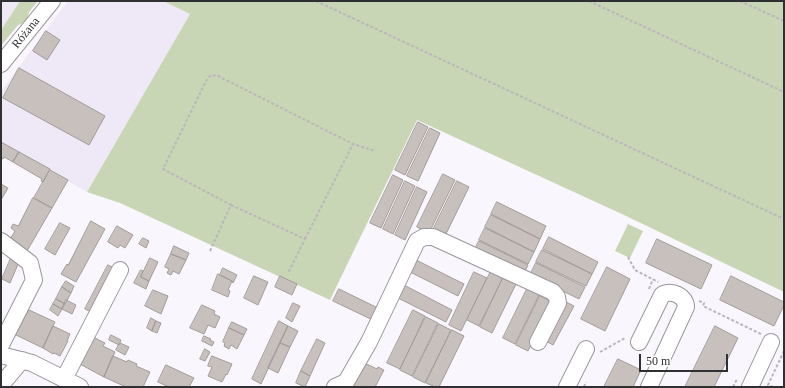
<!DOCTYPE html>
<meta charset="utf-8">
<style>
body{margin:0}
#map{position:relative;width:785px;height:388px;overflow:hidden;background:#faf6fe;font-family:Georgia,serif}
canvas{display:block}
.frame{position:absolute;inset:0;border:2px solid #302f32;pointer-events:none}
.scale{position:absolute;left:639px;top:354px;width:89px;height:18px;box-sizing:border-box;border:2px solid #302f32;border-top:0;padding-left:5px;font-size:12px;line-height:14px;white-space:nowrap;color:#302f32;-webkit-text-stroke:3px #fff;paint-order:stroke}
</style>
<div id="map">
<canvas width="785" height="388"></canvas>
<div class="frame"></div>
<div class="scale">50 m</div>
</div>
<script>
const context = document.querySelector('canvas').getContext('2d');
context.lineJoin = 'round';
function fillPath(path, color) {
  context.fillStyle = color;
  context.fill(path, 'evenodd');
}
function trace(path, color, width, dash) {
  context.strokeStyle = color;
  context.lineWidth = width;
  context.lineCap = dash ? 'butt' : 'round';
  context.setLineDash(dash || []);
  context.stroke(path);
}
function drawText(font, color, halo, rows, align = 'center') {
  context.font = font + ' Georgia,serif';
  context.lineWidth = 3;
  context.setLineDash([]);
  context.textBaseline = 'middle';
  context.strokeStyle = halo;
  context.fillStyle = color;
  for (const [text, x, y, turn = 0] of rows) {
    context.save();
    context.translate(x, y);
    context.rotate((+turn || 0) * Math.PI / 180);
    context.textAlign = isNaN(turn) ? turn : align;
    if (halo) context.strokeText(text, 0, 0);
    context.fillText(text, 0, 0);
    context.restore();
  }
}
fillPath(new Path2D(`
 M 1,1 L 20,1 L 1,30 Z
 M 68,1 L 163,1 L 190,14 L 87,192 L 1,143 L 1,91 Z`), '#efe8f6');
fillPath(new Path2D(`
 M 20,1 L 38,1 L 29,12 L 27,22 L 18,25 L 1,46 L 1,30 Z
 M 163,1 L 784,1 L 784,292 L 624,215 L 417,120 L 330,300 L 120,203 L 87,192 L 190,14 Z
 M 628,224 L 643,231 L 630,258 L 615,251 Z`), '#c9d6b6');
const building = new Path2D(`
 M 46,31 L 60,40 L 47,60 L 33,51 Z
 M 19,68 L 105,116 L 89,145 L 3,98 Z
 M 418,122 L 428,127 L 405,175 L 395,170 Z
 M 430,128 L 440,133 L 418,181 L 407,176 Z
 M 1,142 L 19,152 L 13,162 L 4,157 L 3,159 L 1,158 Z
 M 19,152 L 50,169 L 43,182 L 41,181 L 42,179 L 13,162 Z
 M 50,170 L 68,180 L 52,208 L 34,198 Z
 M 443,174 L 455,180 L 429,233 L 417,227 Z
 M 393,175 L 403,180 L 381,228 L 370,223 Z
 M 405,181 L 415,186 L 393,234 L 383,229 Z
 M 457,181 L 469,187 L 443,240 L 431,234 Z
 M 1,184 L 8,188 L 1,200 Z
 M 417,187 L 427,192 L 405,240 L 395,235 Z
 M 33,198 L 52,208 L 27,251 L 9,241 L 15,231 L 11,228 L 13,224 L 18,226 Z
 M 497,202 L 546,226 L 540,239 L 491,214 Z
 M 491,215 L 540,239 L 534,252 L 485,227 Z
 M 91,221 L 105,229 L 76,282 L 61,274 L 67,264 L 68,265 Z
 M 60,223 L 70,228 L 55,255 L 45,249 Z
 M 117,226 L 133,235 L 125,248 L 120,245 L 118,248 L 108,242 Z
 M 485,228 L 534,252 L 528,264 L 479,240 Z
 M 549,237 L 598,262 L 592,274 L 543,249 Z
 M 143,238 L 149,241 L 146,248 L 139,244 Z
 M 657,239 L 712,265 L 701,289 L 646,263 Z
 M 479,241 L 528,265 L 522,277 L 473,253 Z
 M 174,246 L 189,253 L 186,260 L 171,254 Z
 M 542,250 L 592,274 L 586,286 L 536,262 Z
 M 171,254 L 186,260 L 179,274 L 173,271 L 171,275 L 167,273 L 169,269 L 165,267 Z
 M 11,258 L 19,262 L 10,283 L 2,279 Z
 M 150,258 L 158,262 L 149,281 L 141,277 Z
 M 414,259 L 464,284 L 458,296 L 408,271 Z
 M 536,263 L 585,287 L 579,299 L 530,275 Z
 M 108,265 L 114,268 L 91,312 L 85,309 Z
 M 493,267 L 505,273 L 479,326 L 467,320 Z
 M 607,267 L 630,279 L 605,331 L 581,319 Z
 M 223,268 L 237,275 L 233,283 L 232,281 L 220,275 Z
 M 141,270 L 143,271 L 141,277 L 149,281 L 146,289 L 134,283 Z
 M 474,272 L 487,278 L 461,331 L 449,325 Z
 M 218,274 L 232,281 L 228,290 L 230,291 L 228,297 L 212,290 Z
 M 505,274 L 518,280 L 492,333 L 480,327 Z
 M 254,276 L 268,282 L 258,305 L 244,298 Z
 M 280,276 L 297,284 L 292,295 L 275,287 Z
 M 731,276 L 784,302 L 784,305 L 774,326 L 720,300 Z
 M 66,281 L 74,286 L 71,293 L 62,287 Z
 M 402,284 L 452,310 L 446,322 L 396,297 Z
 M 529,285 L 541,291 L 515,344 L 503,338 Z
 M 62,287 L 71,293 L 65,304 L 56,299 Z
 M 339,289 L 382,310 L 377,322 L 333,301 Z
 M 153,290 L 168,296 L 161,314 L 145,306 Z
 M 540,296 L 552,302 L 528,351 L 516,345 Z
 M 56,299 L 65,304 L 62,309 L 53,304 Z
 M 66,300 L 76,305 L 72,314 L 62,309 Z
 M 564,301 L 574,306 L 553,345 L 544,340 Z
 M 293,303 L 300,306 L 292,322 L 286,318 Z
 M 53,304 L 62,309 L 58,316 L 50,310 Z
 M 202,305 L 215,311 L 214,314 L 220,317 L 215,328 L 208,325 L 204,334 L 190,328 Z
 M 29,310 L 55,322 L 43,348 L 16,335 Z
 M 413,310 L 425,316 L 400,369 L 387,363 Z
 M 426,317 L 438,323 L 412,376 L 400,370 Z
 M 151,318 L 156,321 L 152,331 L 147,328 Z
 M 156,321 L 161,323 L 157,333 L 152,331 Z
 M 279,321 L 288,326 L 261,384 L 252,379 Z
 M 232,322 L 247,329 L 244,335 L 229,328 Z
 M 439,324 L 451,330 L 425,383 L 413,377 Z
 M 53,326 L 70,334 L 67,341 L 68,341 L 60,356 L 54,353 L 53,354 L 43,348 Z
 M 288,326 L 298,331 L 290,347 L 280,343 Z
 M 715,326 L 738,338 L 714,387 L 685,387 Z
 M 229,328 L 244,335 L 237,349 L 231,345 L 229,349 L 224,346 L 225,343 L 223,342 Z
 M 452,330 L 464,336 L 439,387 L 435,387 L 426,383 Z
 M 111,335 L 121,340 L 119,345 L 109,340 Z
 M 91,336 L 105,343 L 103,346 L 115,352 L 104,377 L 78,363 Z
 M 204,336 L 211,339 L 210,340 L 214,342 L 212,346 L 202,341 Z
 M 317,339 L 325,343 L 310,376 L 301,371 Z
 M 120,343 L 129,347 L 125,355 L 116,350 Z
 M 280,343 L 290,347 L 278,373 L 268,368 Z
 M 205,349 L 210,352 L 205,361 L 200,359 Z
 M 113,356 L 127,362 L 128,360 L 137,364 L 136,366 L 150,372 L 143,387 L 126,387 L 104,377 Z
 M 212,356 L 232,364 L 227,375 L 226,374 L 222,382 L 208,376 L 212,367 L 208,366 Z
 M 618,359 L 641,370 L 633,387 L 604,387 Z
 M 362,362 L 377,369 L 378,367 L 384,370 L 375,387 L 349,387 Z
 M 166,365 L 194,378 L 189,387 L 169,387 L 158,382 Z
 M 301,371 L 310,376 L 305,387 L 296,383 Z`);
fillPath(building, '#c8c0bc');
trace(building, '#a29b97', 1);
const minor = new Path2D(`
 M 1,64 L 52,1
 M 1,241 L 30,263 L 34,280 L 1,345
 M 639,342 L 662,295 C 671,289 686,296 686,307 L 649,387
 M 1,355 L 32,363 L 80,387
 M 64,379 L 120,270
 M 1,385 L 22,360
 M 335,387 L 346,382 L 369,342 L 417,241 L 424,237 L 433,237 L 553,292 L 557,297 L 558,303 L 538,342
 M 567,387 L 586,349
 M 750,387 L 771,342`);
trace(minor, '#9a969d', 18);
trace(new Path2D(`
 M 316,1 L 784,219
 M 589,1 L 784,92
 M 740,1 L 784,21
 M 231,205 L 305,239 L 288,273
 M 305,239 L 353,144
 M 210,251 L 231,205 L 163,169 L 206,81 L 211,75 L 218,76 L 353,144 L 375,151
 M 628,257 L 635,270 L 658,282
 M 649,289 L 653,279
 M 699,301 L 704,303 L 703,306 L 761,334
 M 600,352 L 625,338
 M 584,387 L 586,382
 M 733,387 L 737,379
 M 773,387 L 768,385 L 784,351`), '#b9b6bc', 2, [3, 2]);
trace(minor, '#fff', 16);
drawText('12px', '#302f32', '#fff', [
 ["Różana",26,33,-51]
]);
</script>
